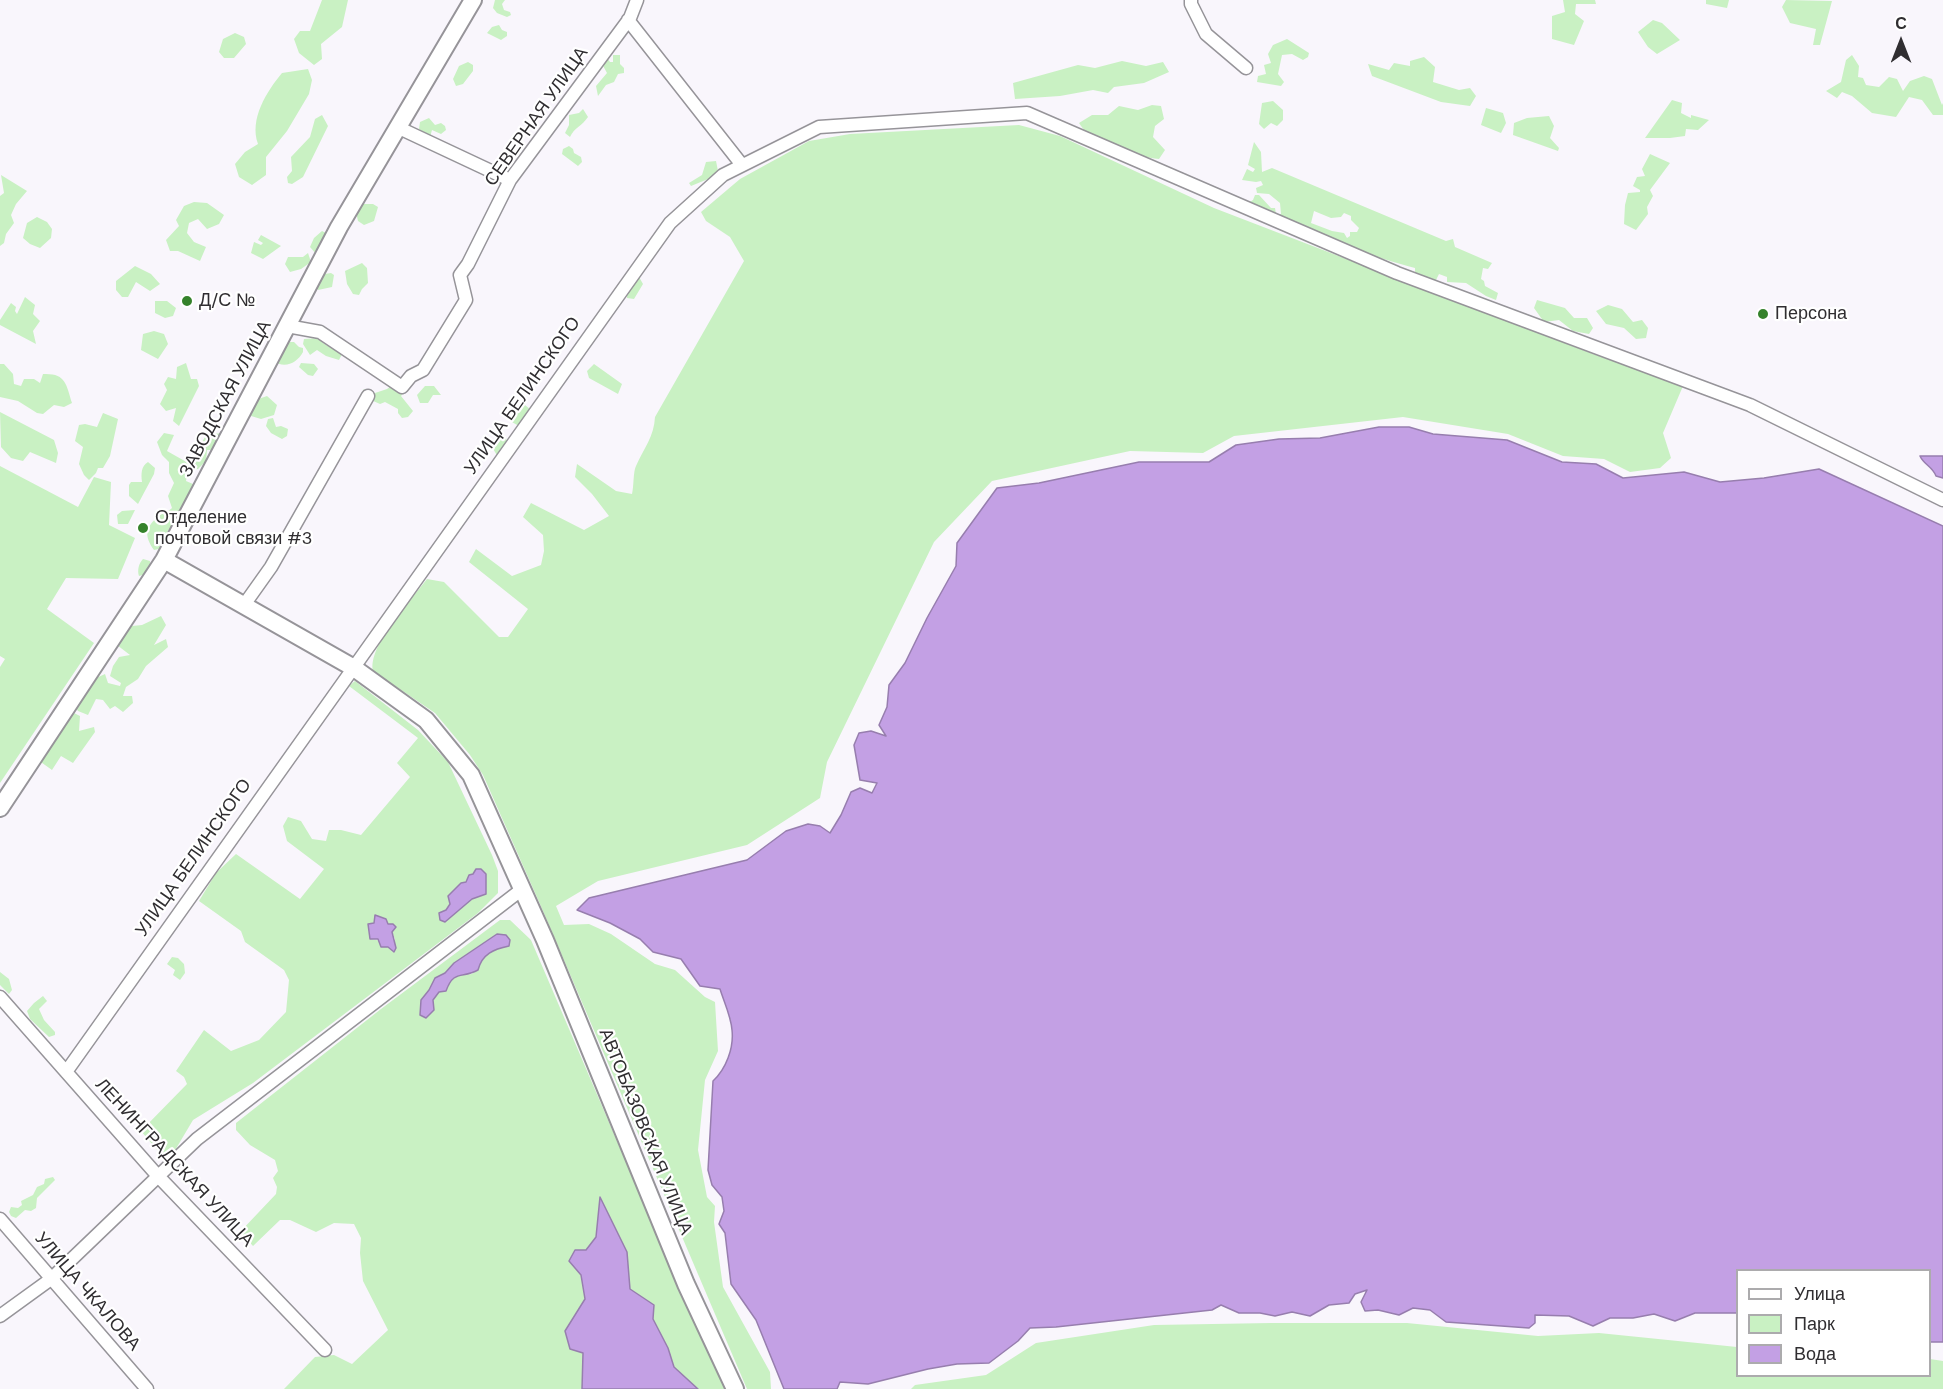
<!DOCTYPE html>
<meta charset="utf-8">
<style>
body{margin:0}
#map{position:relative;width:1943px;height:1389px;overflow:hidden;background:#f9f6fc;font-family:"DM Sans",sans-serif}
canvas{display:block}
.legend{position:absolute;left:1736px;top:1269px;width:195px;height:108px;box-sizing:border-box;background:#fff;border:2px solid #acabad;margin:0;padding:8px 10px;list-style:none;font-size:18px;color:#302e31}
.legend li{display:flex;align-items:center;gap:12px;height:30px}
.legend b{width:30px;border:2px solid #acabad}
.north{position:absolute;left:1871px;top:12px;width:60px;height:60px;-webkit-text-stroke:4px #fff;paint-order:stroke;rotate:0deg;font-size:16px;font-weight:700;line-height:24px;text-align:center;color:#302e31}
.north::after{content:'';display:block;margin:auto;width:21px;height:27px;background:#302e31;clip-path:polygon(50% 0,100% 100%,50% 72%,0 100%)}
</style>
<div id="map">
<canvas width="1943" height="1389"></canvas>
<ul class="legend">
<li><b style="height:8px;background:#fff"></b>Улица</li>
<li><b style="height:16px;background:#c9f1c3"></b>Парк</li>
<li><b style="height:16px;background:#c3a0e4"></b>Вода</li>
</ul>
<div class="north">С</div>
</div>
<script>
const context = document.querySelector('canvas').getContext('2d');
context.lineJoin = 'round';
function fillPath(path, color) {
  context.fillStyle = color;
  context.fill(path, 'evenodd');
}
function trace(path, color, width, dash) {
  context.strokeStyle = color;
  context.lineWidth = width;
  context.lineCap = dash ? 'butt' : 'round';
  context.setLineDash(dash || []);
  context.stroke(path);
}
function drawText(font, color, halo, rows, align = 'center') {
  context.font = font + ' "DM Sans",sans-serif';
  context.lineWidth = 4.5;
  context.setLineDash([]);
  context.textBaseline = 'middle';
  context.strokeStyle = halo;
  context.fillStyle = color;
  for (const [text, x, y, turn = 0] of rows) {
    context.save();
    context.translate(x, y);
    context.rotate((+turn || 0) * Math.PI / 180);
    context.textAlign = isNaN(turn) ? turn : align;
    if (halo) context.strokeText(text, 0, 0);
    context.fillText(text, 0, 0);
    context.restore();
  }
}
fillPath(new Path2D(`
 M 322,0 L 348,0 L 342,27 L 321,44 L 322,59 L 314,65 L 299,53 L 294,39 L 300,31 L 310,31 Z
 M 495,0 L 505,0 L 502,4 L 504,10 L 510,12 L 511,15 L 507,17 L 497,13 L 493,8 Z
 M 1563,0 L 1595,0 L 1596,4 L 1576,4 L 1575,14 L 1584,21 L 1574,45 L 1552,39 L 1552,16 L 1565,12 Z
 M 1706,0 L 1729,0 L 1727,8 L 1706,4 Z
 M 1786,0 L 1832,1 L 1820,45 L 1813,45 L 1816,29 L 1790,23 L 1782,7 Z
 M 1653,20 L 1662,23 L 1680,40 L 1657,54 L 1648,47 L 1638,32 Z
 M 499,25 L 502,30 L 507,32 L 507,36 L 501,40 L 487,33 L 492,27 Z
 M 235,33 L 244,37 L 246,44 L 234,58 L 224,58 L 219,52 L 223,39 Z
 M 1287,39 L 1309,53 L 1308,57 L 1303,60 L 1292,54 L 1282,55 L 1278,74 L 1284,82 L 1281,86 L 1257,82 L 1258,76 L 1266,74 L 1264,65 L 1271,63 L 1268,54 L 1273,45 Z
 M 613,55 L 620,55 L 620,64 L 624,68 L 624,73 L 618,74 L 614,82 L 606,85 L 598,96 L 596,86 L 607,73 L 601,62 L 608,59 L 610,62 L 613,62 Z
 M 1852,55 L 1859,66 L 1858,77 L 1863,78 L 1866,85 L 1879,87 L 1889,77 L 1897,79 L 1903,91 L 1910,81 L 1924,76 L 1932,79 L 1942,105 L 1943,103 L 1943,115 L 1933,115 L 1922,100 L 1909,97 L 1896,117 L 1872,113 L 1852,96 L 1842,92 L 1837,98 L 1826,91 L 1841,82 L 1846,60 Z
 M 1424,57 L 1435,67 L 1433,82 L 1459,90 L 1470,88 L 1476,96 L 1470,106 L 1441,102 L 1372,76 L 1368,64 L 1389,70 L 1394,63 L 1410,66 L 1410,61 Z
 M 1122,61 L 1146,66 L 1163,62 L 1169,72 L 1144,83 L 1114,87 L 1108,93 L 1093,90 L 1060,96 L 1015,99 L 1013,83 L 1078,65 L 1095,68 Z
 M 468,62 L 473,65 L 473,71 L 463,84 L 456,86 L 453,79 L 459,66 Z
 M 308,69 L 312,80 L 309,94 L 287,131 L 266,157 L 266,175 L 252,185 L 239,177 L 235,164 L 245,152 L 258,144 C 249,119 267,91 282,73 Z
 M 1672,100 L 1682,103 L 1681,113 L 1691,118 L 1691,115 L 1709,120 L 1698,130 L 1686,129 L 1685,136 L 1670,138 L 1645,138 Z
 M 1273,101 L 1283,110 L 1283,120 L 1277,126 L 1271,123 L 1264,129 L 1259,124 L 1262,103 Z
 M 1152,105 L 1161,106 L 1164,119 L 1155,126 L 1153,137 L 1165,150 L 1159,159 C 1148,158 1123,153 1116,144 C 1098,140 1090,140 1079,123 L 1092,115 L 1108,115 L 1119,106 L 1138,110 Z
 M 1486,108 L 1503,113 L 1506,123 L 1501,133 L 1481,125 Z
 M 583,109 L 588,117 C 582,126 574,128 570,137 L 565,133 L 569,125 L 569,115 L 579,113 Z
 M 322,115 L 328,126 L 303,177 L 292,184 L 288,183 L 287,177 L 292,171 L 291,157 L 310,137 L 315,119 Z
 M 1549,116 L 1554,126 L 1550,138 L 1559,148 L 1558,151 L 1513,135 L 1514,123 L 1527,118 Z
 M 429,118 L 435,125 L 441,123 L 445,126 L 446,130 L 441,134 L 432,130 L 430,137 L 419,129 L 420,122 Z
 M 1019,125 L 1060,136 L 1214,208 L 1593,354 L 1683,386 L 1663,433 L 1671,458 L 1660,468 L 1630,472 L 1604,459 L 1563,456 L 1508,434 L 1403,417 L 1234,436 L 1203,453 L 1130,451 L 992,481 L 934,542 L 827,762 L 820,798 L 747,845 L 598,881 L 556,906 L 564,925 L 589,924 L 611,934 L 655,964 L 675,970 L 705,997 L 715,1002 L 718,1051 L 705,1080 L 698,1150 L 707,1197 L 715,1206 L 714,1222 L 723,1287 L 770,1372 L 771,1389 L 747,1389 L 543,911 L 483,775 L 470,755 L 435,713 L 373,671 C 368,645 411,600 427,579 L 444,582 L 499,637 L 508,637 L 528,609 L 469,562 L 476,549 L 512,576 L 541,565 L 544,551 L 543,535 L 523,517 L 531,503 L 584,530 L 609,516 L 592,494 L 575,477 L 577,464 L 616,491 L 632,494 C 634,486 633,472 636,466 C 644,448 654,437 655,417 L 744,261 L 730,237 L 706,221 L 701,212 L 740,179 L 809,141 L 850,134 Z
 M 1254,142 L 1261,152 L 1262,172 L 1272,168 L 1446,241 L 1453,239 L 1455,247 L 1492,263 L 1488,269 L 1483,268 L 1481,279 L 1484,281 L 1485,286 L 1498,293 L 1496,300 L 1486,296 L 1466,283 L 1447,282 L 1447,277 L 1439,274 L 1436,280 L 1415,273 L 1415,268 C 1376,257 1325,243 1293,220 L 1282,224 L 1248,203 L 1253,200 L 1255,195 L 1259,195 L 1271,208 L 1275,208 L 1276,214 L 1281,214 L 1280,203 L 1269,194 L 1257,193 L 1256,188 L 1263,185 L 1261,181 L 1256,182 L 1242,180 L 1247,169 L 1253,172 L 1255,169 L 1248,165 ZM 1314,211 L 1331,218 L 1341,217 L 1344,213 L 1351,216 L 1351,220 L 1359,228 L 1357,232 L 1350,232 L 1350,236 L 1347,238 L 1344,233 L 1332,231 L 1311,223 Z
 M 569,146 L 573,149 L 574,153 L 581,157 L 582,162 L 578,166 L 562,154 L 563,149 Z
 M 1650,154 L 1670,163 L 1650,190 L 1653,196 L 1647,207 L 1648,214 L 1636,230 L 1624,224 L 1625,205 L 1628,193 L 1640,192 L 1640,190 L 1633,186 L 1637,177 L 1645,176 L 1642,169 Z
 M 716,161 L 718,171 L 713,177 L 691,186 L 689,183 L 702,175 L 706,162 Z
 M 1,175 L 27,191 L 16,204 L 11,215 L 14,223 L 6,234 L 4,243 L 0,246 L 0,196 L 4,193 Z
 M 194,202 L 207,203 L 224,215 L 219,224 L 207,229 L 198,219 L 189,223 L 187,233 L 194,242 L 206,247 L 200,261 L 178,251 L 170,251 L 166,240 L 179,226 L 176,220 L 184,206 Z
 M 360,204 L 373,204 L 378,207 L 374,221 L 364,225 L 358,221 L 355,208 Z
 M 37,217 L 47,222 L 52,229 L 51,238 L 40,248 L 30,244 L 23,238 L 27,223 Z
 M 322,231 L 328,234 L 317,255 L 310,247 L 314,238 Z
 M 261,235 L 281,246 L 263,259 L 251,253 L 254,242 L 261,245 L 263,243 L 258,240 Z
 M 308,253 L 311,262 L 301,269 L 290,272 L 285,264 L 288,257 L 303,257 Z
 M 362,263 L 367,268 L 368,283 L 362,289 L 359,295 L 353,294 L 347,284 L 345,271 Z
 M 135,266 L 151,274 L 160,284 L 150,291 L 136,282 L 128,297 L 122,297 L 116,290 L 116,281 Z
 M 331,273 L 334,275 L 332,287 L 318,290 L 314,282 L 318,275 Z
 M 639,277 L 643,284 L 634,299 L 627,298 C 627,287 630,283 639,277 Z
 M 25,297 L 35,305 L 33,314 L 40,321 L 33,331 L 36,344 L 0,325 L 0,320 L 11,303 L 16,307 L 15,311 L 17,314 Z
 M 1537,300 L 1565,308 L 1574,318 L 1587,318 L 1593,328 L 1589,334 L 1573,331 L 1559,320 L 1544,322 L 1534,308 Z
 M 155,301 L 167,301 L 176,308 L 173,316 L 165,318 L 155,313 Z
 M 1608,305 L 1622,309 L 1633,322 L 1642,320 L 1648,328 L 1646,338 L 1636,339 L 1624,328 L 1606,324 L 1596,311 Z
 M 154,331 L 164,334 L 168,344 L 158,359 L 141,350 L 143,334 Z
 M 318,338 C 323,345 334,349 342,354 L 339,360 L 326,356 L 317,350 L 310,355 L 303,344 L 304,339 Z
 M 290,342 L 294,342 L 299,347 L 303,348 L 303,352 C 297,363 285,369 273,361 L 278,353 Z
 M 186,363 L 191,379 L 197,379 L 199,386 L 179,426 L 173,421 L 176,408 L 166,411 L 160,404 L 167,390 L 164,384 L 168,377 L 176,379 L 177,367 Z
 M 301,363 L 314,364 L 318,369 L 313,376 L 308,375 L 299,367 Z
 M 0,364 L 4,364 L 13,374 L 14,384 L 21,386 L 24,379 L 34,379 L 40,383 L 43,374 C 66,373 66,384 72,403 L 64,407 L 54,405 L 43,414 L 37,413 L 18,401 L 0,397 Z
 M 594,364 L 622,384 L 618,394 L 589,378 L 587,371 Z
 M 394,384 L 405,391 L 401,396 L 413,411 L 408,417 L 402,418 L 398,413 L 398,409 L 385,402 L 380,404 L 371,400 L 361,401 L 360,395 L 364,389 L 372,394 L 387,389 Z
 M 425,386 L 434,386 L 441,395 L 433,395 L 428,403 L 420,403 L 417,395 Z
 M 267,396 L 277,405 L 274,415 L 261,419 L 251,416 L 250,402 Z
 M 521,402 L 530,409 L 529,418 L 519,426 L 510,421 L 513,405 Z
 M 0,412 L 54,440 L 58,453 L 56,463 L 30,452 L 23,461 L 11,458 L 1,447 Z
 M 103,413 L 118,419 L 110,456 L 103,468 L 98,468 L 96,473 L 89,480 L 84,475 L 79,464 L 83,447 L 75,441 L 79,425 L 85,424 L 97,427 Z
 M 273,418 L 276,427 L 281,426 L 288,429 L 287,436 L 282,439 L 271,433 L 266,426 L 268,419 Z
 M 164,433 L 174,435 L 167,451 L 190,464 L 206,435 L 222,433 L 215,450 L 207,450 L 206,461 L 198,469 L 188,470 L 186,481 L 193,484 L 192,494 L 187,496 L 172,529 L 168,530 L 163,548 L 154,550 C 144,536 145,527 159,516 C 164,512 168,512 172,508 L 168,496 L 174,483 L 169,473 L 169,462 L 162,455 L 157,442 Z
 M 501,435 L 506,438 L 509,455 L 498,457 L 492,447 Z
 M 148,462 L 155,468 L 154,474 L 138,504 L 129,496 L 129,485 L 131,482 L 142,482 C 141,474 141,466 148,462 Z
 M 0,466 L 78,507 L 94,477 L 111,482 L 109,525 L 135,538 L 118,579 L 66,578 L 47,609 L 94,643 L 0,783 L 0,667 L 5,659 L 0,656 Z
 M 135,510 L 128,524 L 118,524 L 117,515 L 122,511 Z
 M 143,559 L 150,561 L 150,567 L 146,574 L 139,576 C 137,570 139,563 143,559 Z
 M 161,616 L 166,625 L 154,645 L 166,639 L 168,647 L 146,666 L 138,679 L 126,687 L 123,696 L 132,696 L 133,703 L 123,712 L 115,706 L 110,709 L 103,700 L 96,699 L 88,715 L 78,711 L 73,704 L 94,679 L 105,674 L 108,683 L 120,686 L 121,683 L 110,676 L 113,666 L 119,657 L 130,655 L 117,645 L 122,632 L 132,626 L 142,625 Z
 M 355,681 L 418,730 L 448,762 L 492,855 L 498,871 L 498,893 L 478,913 L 253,1083 L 193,1120 L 174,1152 L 163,1157 L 141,1131 L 187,1084 L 184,1077 L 176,1071 L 204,1030 L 231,1051 L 259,1040 L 286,1012 L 289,980 L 284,970 L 245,942 L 241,931 L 199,901 L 216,873 L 236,854 L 300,899 L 324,869 L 287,841 L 283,826 L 288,817 L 301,821 L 312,839 L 326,841 L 329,830 L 341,830 L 361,835 L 410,777 L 397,763 L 418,738 L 349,686 ZM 473,874 L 472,898 L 445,921 L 446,910 ZM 374,923 L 388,924 L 396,927 L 392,932 L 395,939 L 394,943 L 370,939 L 368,924 Z
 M 74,713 L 80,716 L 79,731 L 94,727 L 95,732 L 73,763 L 61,756 L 52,770 L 38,760 Z
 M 500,920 L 510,920 L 531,940 L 673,1272 L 726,1389 L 698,1389 L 674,1367 L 668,1348 L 653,1319 L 654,1305 L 630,1290 L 627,1252 L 600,1198 L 596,1237 L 586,1250 L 581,1275 L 585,1299 L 565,1331 L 583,1353 L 582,1389 L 284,1389 L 315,1357 L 334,1355 L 352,1364 L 388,1330 L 363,1281 L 360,1253 L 361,1238 L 354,1224 L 334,1223 L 316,1232 L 290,1220 L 280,1220 L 253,1246 L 240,1232 L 276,1194 L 277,1187 L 273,1178 L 278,1171 L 275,1160 L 250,1145 L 236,1130 L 236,1123 L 381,1009 ZM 510,940 L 498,948 L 490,951 L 472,974 C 456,975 452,974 446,991 L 439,991 L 433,1000 L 421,1000 L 429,990 L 435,978 L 445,973 L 454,963 Z
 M 172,957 L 178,958 L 184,964 L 185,973 L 180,980 L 173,975 L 175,970 L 167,964 Z
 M 0,972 L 9,979 L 12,990 L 9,994 L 0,985 Z
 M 43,996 L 47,1001 L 39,1009 L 44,1020 L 55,1032 L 55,1035 L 49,1037 L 30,1019 L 27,1011 L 34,1003 Z
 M 53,1177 L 55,1180 L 37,1198 L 36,1208 L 31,1211 L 25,1210 L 16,1218 L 11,1216 L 9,1212 L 11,1207 L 18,1208 L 22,1205 L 21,1201 L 33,1195 L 37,1187 L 44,1184 L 45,1179 Z
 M 1271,1323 L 1407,1323 L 1538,1336 L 1599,1333 L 1737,1347 L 1738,1376 L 1930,1376 L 1930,1359 L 1943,1361 L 1943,1389 L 911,1389 L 915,1385 L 986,1375 L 1036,1343 L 1154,1325 Z`), '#c9f1c3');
const water = new Path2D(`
 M 1379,427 L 1409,427 L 1433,434 L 1507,440 L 1562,462 L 1596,464 L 1623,478 L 1684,472 L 1720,482 L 1764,478 L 1819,469 L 1943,526 L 1943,1342 L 1930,1342 L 1930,1270 L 1738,1270 L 1737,1313 L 1695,1313 L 1675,1321 L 1654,1314 L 1633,1318 L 1610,1318 L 1593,1326 L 1569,1316 L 1535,1315 L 1535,1323 L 1529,1328 L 1446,1322 L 1430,1310 L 1413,1308 L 1399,1315 L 1378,1310 L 1365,1311 L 1361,1302 L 1367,1290 L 1355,1294 L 1349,1303 L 1329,1305 L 1310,1316 L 1292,1312 L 1275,1316 L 1260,1313 L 1239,1313 L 1221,1305 L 1212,1310 L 1056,1327 L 1030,1328 L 1018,1341 L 989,1363 L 957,1364 L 928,1369 L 868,1384 L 840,1382 L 837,1389 L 784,1389 L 756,1320 L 731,1284 L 725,1233 L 719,1224 L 724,1211 L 722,1197 L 712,1185 L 708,1170 L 713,1081 C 726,1069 734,1048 732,1030 C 731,1016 724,1002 720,989 L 700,986 L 681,959 L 653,952 L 640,939 L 610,923 L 577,910 L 589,898 L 747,860 L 786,831 L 808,824 L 820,826 L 830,833 L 841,815 L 851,792 L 860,788 L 872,793 L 877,783 L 860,780 L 854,745 L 859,733 L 871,731 L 886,736 L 879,725 L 887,707 L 889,685 L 905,663 L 927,618 L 956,566 L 957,543 L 997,488 L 1039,483 L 1139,462 L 1209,462 L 1236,445 L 1279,439 L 1320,438 Z
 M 1920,456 L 1943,456 L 1943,478 L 1936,476 C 1932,466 1924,465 1920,456 Z
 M 476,869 L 481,869 L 486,874 L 486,894 L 472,899 L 445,922 L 440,920 L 439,913 L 446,910 L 450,904 L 448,896 L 461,883 L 466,882 L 469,875 L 473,874 Z
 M 375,915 L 386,919 L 388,924 L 393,924 L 396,927 L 392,932 L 396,948 L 394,952 L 388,947 L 381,947 L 378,939 L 370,939 L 368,924 L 374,923 Z
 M 497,934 L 506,935 L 510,940 L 509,946 C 494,949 482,954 478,970 C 462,979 454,969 446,991 L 439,992 L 433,1000 L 434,1010 L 426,1018 L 420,1015 L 421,1000 L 429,990 L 435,978 L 445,973 L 454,963 Z
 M 600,1197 L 627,1252 L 630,1289 L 654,1305 L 653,1319 L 668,1348 L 674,1367 L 698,1389 L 582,1389 L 583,1353 L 570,1349 L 565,1331 L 585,1299 L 581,1275 L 569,1261 L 575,1250 L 586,1250 L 596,1237 Z`);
fillPath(water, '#c3a0e4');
trace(water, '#977eae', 1.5);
const street = new Path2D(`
 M 1191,0 L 1191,4 L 1206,34 L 1246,68
 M 628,20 L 742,165
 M 397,127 L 510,180
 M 287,326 L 320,332 L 402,387 L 411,376 L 423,370 L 466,300 L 460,275 L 468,264 L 510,180 L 630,18 L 637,0
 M 244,605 L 271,567 L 368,396
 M 0,997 L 157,1175 L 325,1350
 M 66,1072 L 670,223 L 723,175 L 819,127 L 1027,113 L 1397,273 L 1750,405 L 1943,500
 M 0,1219 L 147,1389
 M 0,1316 L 51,1279 L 197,1139 L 521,890`);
const secondary = new Path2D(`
 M 164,560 L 354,668 L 426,720 L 471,775 L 545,940 L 686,1284 L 735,1389
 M 0,808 L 164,560 L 339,227 L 473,0`);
trace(street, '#969499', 15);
trace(secondary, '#969499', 20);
trace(street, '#fff', 12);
trace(secondary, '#fff', 16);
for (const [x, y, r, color] of [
 [187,301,6,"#35822b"],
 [1763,314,6,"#35822b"],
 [143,528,6,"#35822b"]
]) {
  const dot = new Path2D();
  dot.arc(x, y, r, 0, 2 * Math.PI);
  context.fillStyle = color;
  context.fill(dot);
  trace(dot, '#fff', 2);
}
drawText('18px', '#302e31', '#fff', [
 ["СЕВЕРНАЯ УЛИЦА",537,117,-55],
 ["УЛИЦА БЕЛИНСКОГО",523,396,-55],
 ["ЗАВОДСКАЯ УЛИЦА",226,399,-62],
 ["УЛИЦА БЕЛИНСКОГО",194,858,-55],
 ["АВТОБАЗОВСКАЯ УЛИЦА",645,1132,68],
 ["ЛЕНИНГРАДСКАЯ УЛИЦА",174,1163,47],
 ["УЛИЦА ЧКАЛОВА",87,1292,49]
]);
drawText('18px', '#302e31', '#fff', [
 ["Д/С №",199,301],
 ["Персона",1775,314],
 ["Отделение",155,518],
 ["почтовой связи #3",155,539]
], 'left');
</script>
